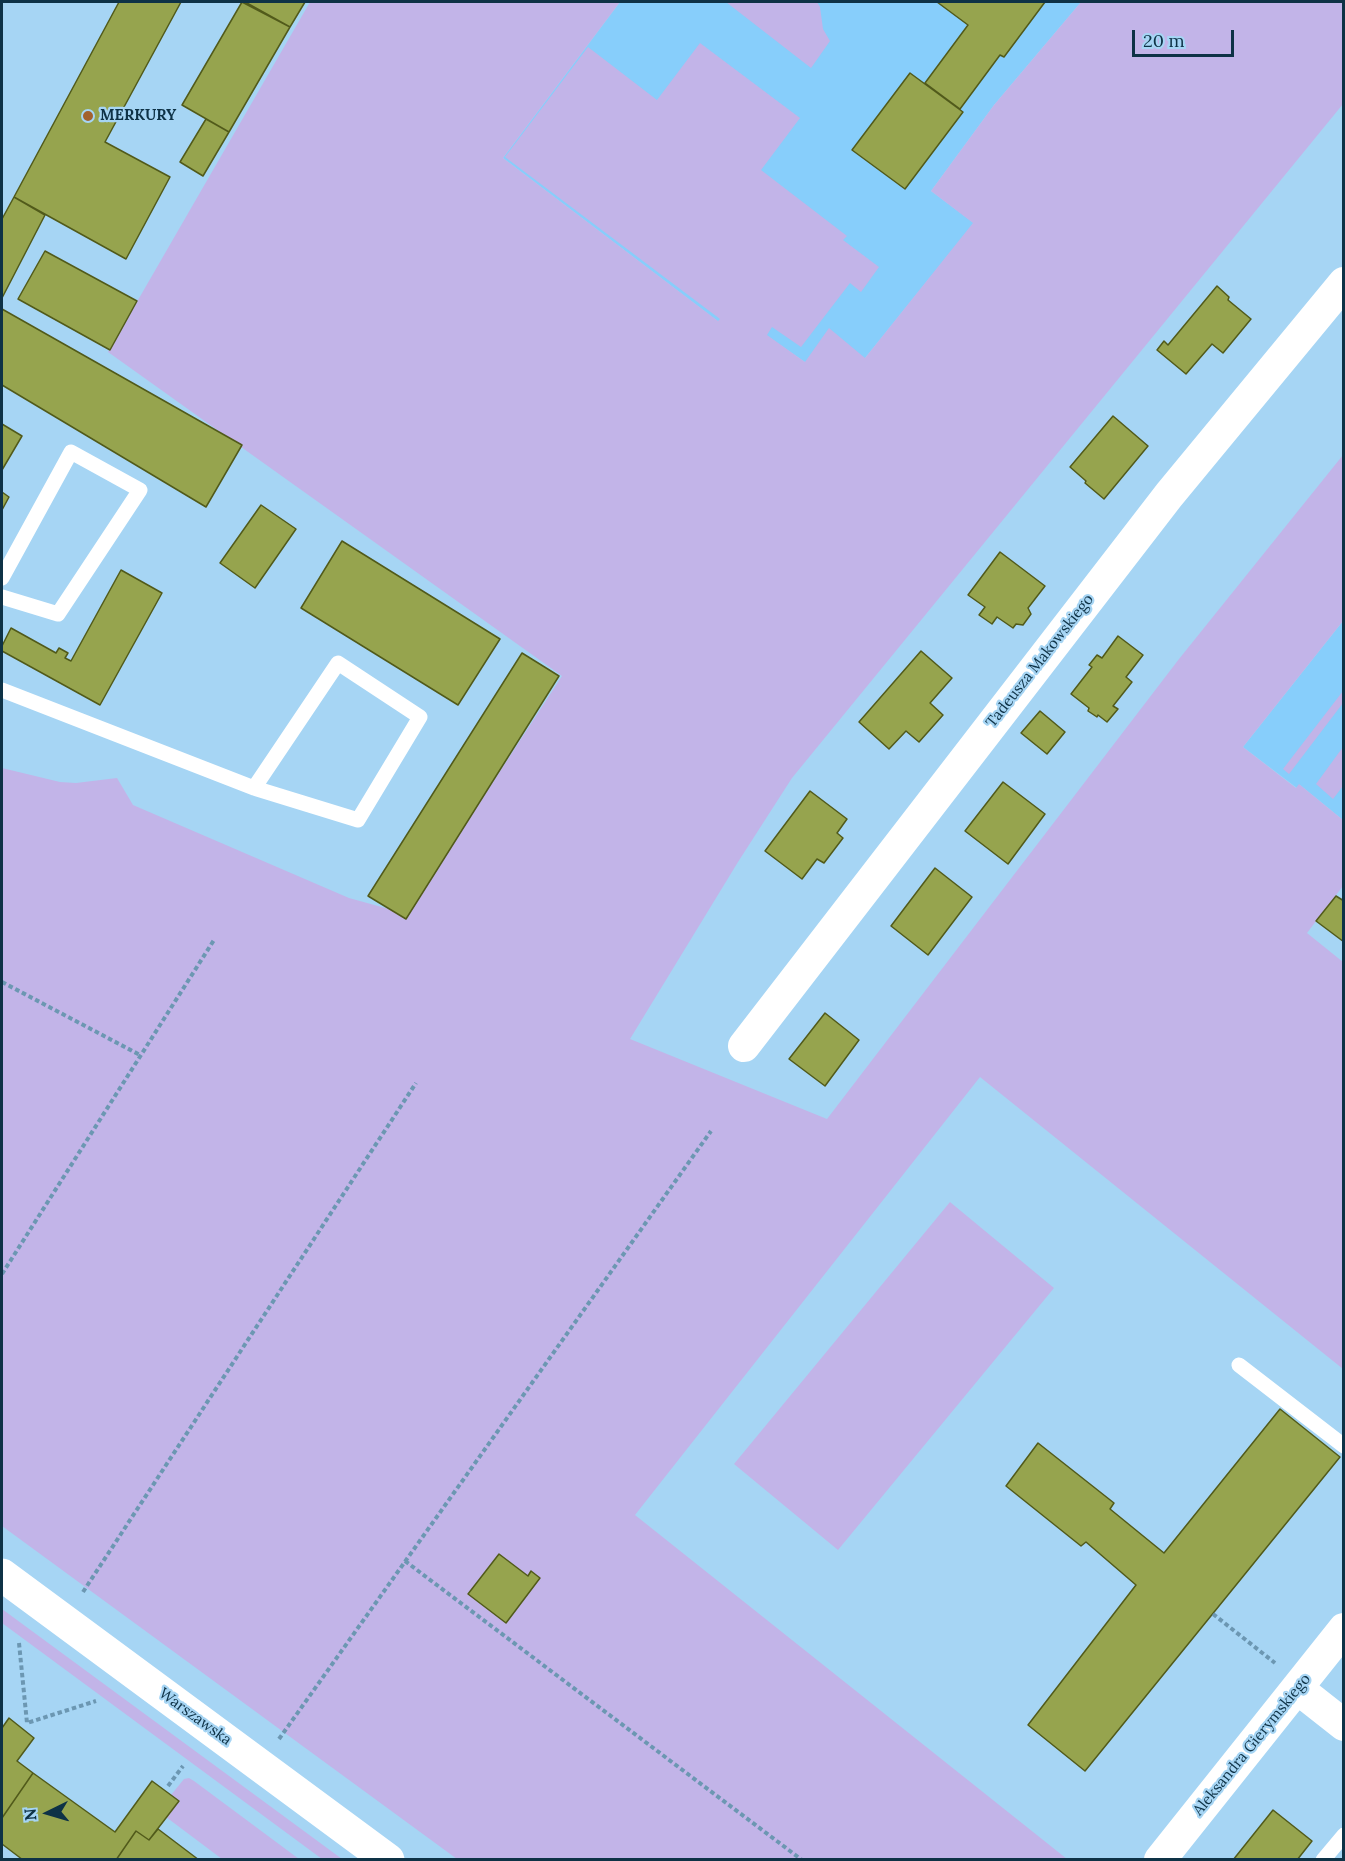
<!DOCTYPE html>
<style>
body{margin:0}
#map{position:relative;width:1345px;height:1861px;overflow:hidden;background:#a6d5f4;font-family:Lora,serif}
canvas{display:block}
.frame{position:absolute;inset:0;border:3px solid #0e3246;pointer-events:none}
.north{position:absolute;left:18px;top:1783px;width:60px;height:60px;-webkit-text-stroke:4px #a6d5f4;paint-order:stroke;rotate:265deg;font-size:16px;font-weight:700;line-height:24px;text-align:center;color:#0e3246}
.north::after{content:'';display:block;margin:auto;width:21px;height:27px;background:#0e3246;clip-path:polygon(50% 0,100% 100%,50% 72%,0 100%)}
.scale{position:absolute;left:1132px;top:30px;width:102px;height:27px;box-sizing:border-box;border:3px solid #0e3246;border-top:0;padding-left:8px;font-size:18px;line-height:21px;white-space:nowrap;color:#0e3246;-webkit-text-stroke:4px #a6d5f4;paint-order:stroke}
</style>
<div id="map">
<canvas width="1345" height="1861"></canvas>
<div class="frame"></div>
<div class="north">N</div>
<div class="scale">20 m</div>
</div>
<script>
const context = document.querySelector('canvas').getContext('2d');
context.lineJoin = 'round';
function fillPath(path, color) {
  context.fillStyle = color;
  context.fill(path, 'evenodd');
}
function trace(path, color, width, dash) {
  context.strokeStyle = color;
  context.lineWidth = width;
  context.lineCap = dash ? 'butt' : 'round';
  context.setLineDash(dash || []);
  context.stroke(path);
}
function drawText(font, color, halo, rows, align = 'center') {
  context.font = font + ' Lora,serif';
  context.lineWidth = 4.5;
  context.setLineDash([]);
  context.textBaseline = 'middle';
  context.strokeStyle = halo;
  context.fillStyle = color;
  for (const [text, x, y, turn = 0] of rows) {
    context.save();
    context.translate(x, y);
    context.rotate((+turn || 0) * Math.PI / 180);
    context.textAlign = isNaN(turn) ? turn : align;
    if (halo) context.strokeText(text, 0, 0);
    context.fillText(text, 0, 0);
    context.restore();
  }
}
fillPath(new Path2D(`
 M 620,2 L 1081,2 L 994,105 L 931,191 L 974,223 L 865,358 L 805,362 L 767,336 L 757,351 L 503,158 Z
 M 1343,621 L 1343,820 L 1300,785 L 1297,788 L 1243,747 Z`), '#87cefb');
fillPath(new Path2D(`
 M 310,2 L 620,2 L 503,158 L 718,321 L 720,319 L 505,157 L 588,47 L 657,100 L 700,43 L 800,118 L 761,170 L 847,236 L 843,240 L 879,267 L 861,292 L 850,283 L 801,347 L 772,327 L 767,335 L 805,362 L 829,328 L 865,358 L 973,223 L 931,191 L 994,105 L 1081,2 L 1343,2 L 1343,104 L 792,778 L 738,862 L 630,1039 L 827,1119 L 1179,659 L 1343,455 L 1343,621 L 1243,747 L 1296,788 L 1299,784 L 1343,820 L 1343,886 L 1307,933 L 1343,962 L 1343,1369 L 980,1077 L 635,1515 L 1067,1859 L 457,1859 L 2,1526 L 2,768 L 60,782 L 76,783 L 117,778 L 133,805 L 349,898 L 407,914 L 562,676 L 108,352 Z
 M 726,2 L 817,2 L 820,7 L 823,29 L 830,41 L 811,68 Z
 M 1343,691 L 1343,703 L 1289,774 L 1283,769 Z
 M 1343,747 L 1343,786 L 1333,799 L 1316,784 Z
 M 950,1202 L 1054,1288 L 838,1550 L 734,1464 Z
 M 2,1609 L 342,1859 L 322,1859 L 2,1623 Z
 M 189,1778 L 194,1781 L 299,1859 L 222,1859 L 166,1817 L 179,1801 L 171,1795 L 184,1779 Z`), '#c2b4e8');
const building = new Path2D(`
 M 119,2 L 181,2 L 105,142 L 170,177 L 126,259 L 14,197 Z
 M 242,2 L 290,27 L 229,132 L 182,105 Z
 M 245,2 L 305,2 L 290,27 Z
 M 937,2 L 1045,2 L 1004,57 L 1000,55 L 960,109 L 925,83 L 968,25 Z
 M 910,73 L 963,112 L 905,189 L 852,150 Z
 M 206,119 L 229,132 L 203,176 L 180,162 Z
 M 14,197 L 45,215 L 2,298 L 2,219 Z
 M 45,251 L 137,301 L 110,350 L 18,299 Z
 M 1217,286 L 1229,297 L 1228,300 L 1251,319 L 1223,353 L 1212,344 L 1186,374 L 1157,350 L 1164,341 L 1168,345 Z
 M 2,309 L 242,445 L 206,507 L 2,385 Z
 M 1113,416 L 1148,446 L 1104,499 L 1085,483 L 1086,481 L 1070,467 Z
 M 2,424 L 22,436 L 2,470 Z
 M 2,492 L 9,497 L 2,510 Z
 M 261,505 L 296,529 L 255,588 L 220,563 Z
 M 342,541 L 500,639 L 458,705 L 301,608 Z
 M 1000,552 L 1045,586 L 1028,608 L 1031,614 L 1023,625 L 1016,624 L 1013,628 L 997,617 L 992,624 L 979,615 L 985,607 L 968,595 Z
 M 121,570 L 162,593 L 100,705 L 2,651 L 2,646 L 11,628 L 56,653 L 59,648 L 68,653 L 65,658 L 71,661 Z
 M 1118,636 L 1143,655 L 1126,677 L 1132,682 L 1113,706 L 1118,709 L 1107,722 L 1098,715 L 1097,717 L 1088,711 L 1089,708 L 1071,694 L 1092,667 L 1089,665 L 1097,655 L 1102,658 Z
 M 921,651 L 952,678 L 930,703 L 943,715 L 919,742 L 906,731 L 889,749 L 859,722 Z
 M 522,653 L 559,676 L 406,919 L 368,896 Z
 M 1040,711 L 1065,732 L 1047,754 L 1021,733 Z
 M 1003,782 L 1045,814 L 1008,864 L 965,831 Z
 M 810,791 L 847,819 L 837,833 L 843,838 L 824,863 L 817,859 L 802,879 L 765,851 Z
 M 935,868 L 972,897 L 928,955 L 891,926 Z
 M 1336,896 L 1344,901 L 1344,942 L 1316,921 Z
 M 825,1013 L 859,1040 L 825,1086 L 789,1059 Z
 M 1280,1409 L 1340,1457 L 1085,1771 L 1028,1725 L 1136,1585 L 1086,1542 L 1081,1546 L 1006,1486 L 1038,1443 L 1114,1503 L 1110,1509 L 1164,1553 Z
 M 499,1554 L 528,1576 L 531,1571 L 540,1578 L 506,1623 L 468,1594 Z
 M 9,1718 L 34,1738 L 17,1761 L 33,1773 L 2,1818 L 2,1728 Z
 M 33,1773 L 115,1832 L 152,1781 L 179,1801 L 149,1840 L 136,1831 L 116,1860 L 23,1860 L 2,1844 L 2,1818 Z
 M 1273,1810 L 1312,1841 L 1297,1860 L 1233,1860 Z
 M 158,1829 L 199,1860 L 116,1860 L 136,1831 L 149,1840 Z`);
fillPath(building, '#96a44e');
trace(building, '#515a1a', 1.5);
trace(new Path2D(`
 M 2,982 L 140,1055
 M 2,1274 L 214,940
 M 405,1561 L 802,1860
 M 83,1592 L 416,1083
 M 1213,1614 L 1275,1663
 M 19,1643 L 27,1723 L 96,1701
 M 279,1739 L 711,1131
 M 168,1786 L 183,1766`), '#6c97b2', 4, [4.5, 3]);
trace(new Path2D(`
 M 2,578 L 71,452 L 140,490 L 58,614 L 2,597
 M 2,690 L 254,788 L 358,820 L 420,717 L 338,663 L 254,788
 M 1239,1365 L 1344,1446
 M 1323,1860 L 1344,1835`), '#fff', 15);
trace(new Path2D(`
 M 744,1046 L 1169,495 L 1344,283
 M 1297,1688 L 1344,1725
 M 1160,1860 L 1344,1629`), '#fff', 32);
trace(new Path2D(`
 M 2,1575 L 388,1860`), '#fff', 33);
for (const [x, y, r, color] of [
 [88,116,6,"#a3622d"]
]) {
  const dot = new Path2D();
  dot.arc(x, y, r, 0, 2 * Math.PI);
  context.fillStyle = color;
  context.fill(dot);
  trace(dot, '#a6d5f4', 2);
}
drawText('bold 15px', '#0e3246', '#a6d5f4', [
 ["MERKURY",100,116]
], 'left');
drawText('15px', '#0e3246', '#a6d5f4', [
 ["Tadeusza Makowskiego",1040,661,-52],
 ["Warszawska",195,1717,36],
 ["Aleksandra Gierymskiego",1252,1745,-51]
]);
</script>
